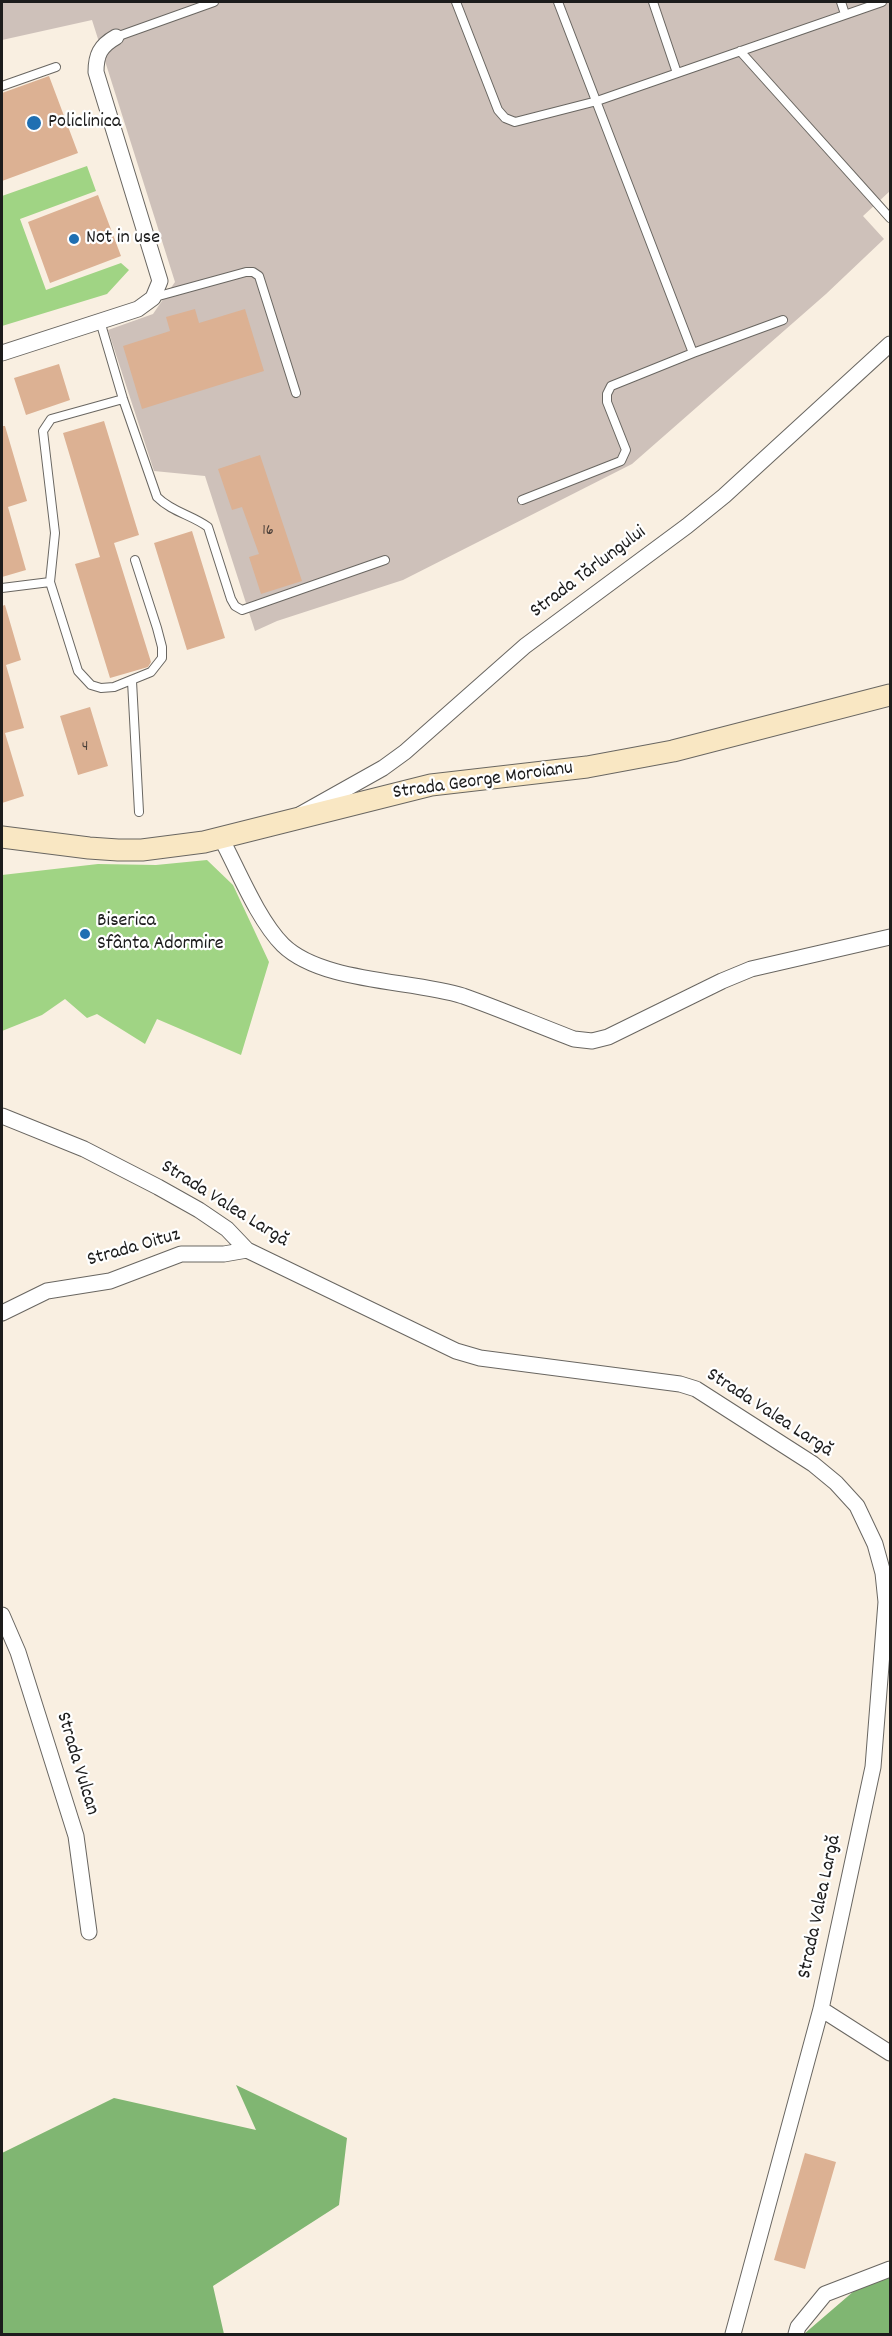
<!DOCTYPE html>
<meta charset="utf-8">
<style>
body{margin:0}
#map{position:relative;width:892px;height:2336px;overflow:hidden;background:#f9efe1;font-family:Dekko,sans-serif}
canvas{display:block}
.frame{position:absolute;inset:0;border:3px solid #1c1c1c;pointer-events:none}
</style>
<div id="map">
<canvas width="892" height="2336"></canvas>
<div class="frame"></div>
</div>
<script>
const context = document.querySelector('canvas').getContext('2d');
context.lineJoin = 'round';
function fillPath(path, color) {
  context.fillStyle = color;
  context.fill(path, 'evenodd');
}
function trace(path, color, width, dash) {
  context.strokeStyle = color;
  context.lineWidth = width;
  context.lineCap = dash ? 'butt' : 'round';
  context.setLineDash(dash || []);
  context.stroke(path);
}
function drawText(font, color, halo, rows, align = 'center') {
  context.font = font + ' Dekko,sans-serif';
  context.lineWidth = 4.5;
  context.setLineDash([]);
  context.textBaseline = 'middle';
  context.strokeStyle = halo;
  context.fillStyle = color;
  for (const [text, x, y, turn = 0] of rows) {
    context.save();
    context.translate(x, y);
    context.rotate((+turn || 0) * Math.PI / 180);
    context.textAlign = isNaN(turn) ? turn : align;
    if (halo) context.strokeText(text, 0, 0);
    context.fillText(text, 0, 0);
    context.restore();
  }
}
fillPath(new Path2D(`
 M 2,2 L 890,2 L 890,191 L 863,216 L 884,239 L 826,294 L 632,464 L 403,580 L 277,621 L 255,631 L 205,476 L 154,471 L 108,330 L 153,314 L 175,282 L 92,20 L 2,40 Z`), '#cec1ba');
fillPath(new Path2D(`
 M 87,166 L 96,191 L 20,219 L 46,290 L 121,263 L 129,270 L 107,294 L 2,326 L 2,196 Z
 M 207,860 L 233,885 L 269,962 L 241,1055 L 157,1019 L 145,1044 L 97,1014 L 87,1018 L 65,999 L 42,1015 L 2,1031 L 2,875 L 98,864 L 156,865 Z`), '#a0d484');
fillPath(new Path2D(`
 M 236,2085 L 347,2138 L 339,2205 L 213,2286 L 224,2334 L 2,2334 L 2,2153 L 114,2098 L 256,2130 Z
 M 890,2260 L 890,2334 L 804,2334 Z`), '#80b672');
fillPath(new Path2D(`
 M 49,76 L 78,153 L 2,181 L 2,93 Z
 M 98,195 L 121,256 L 50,283 L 28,222 Z
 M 195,309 L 199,323 L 245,309 L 264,371 L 142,409 L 123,346 L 170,331 L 166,317 Z
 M 59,364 L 70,400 L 26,415 L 14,378 Z
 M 104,421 L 139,535 L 114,543 L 151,662 L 148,667 L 110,678 L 75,564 L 100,557 L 63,433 Z
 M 2,426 L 5,426 L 27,501 L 8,507 L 26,570 L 2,577 Z
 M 260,455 L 302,581 L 261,594 L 249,557 L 259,554 L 242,507 L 232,510 L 218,469 Z
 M 192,531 L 225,638 L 187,650 L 154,543 Z
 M 5,605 L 21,660 L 6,665 L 24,728 L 5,733 L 24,796 L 2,803 L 2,606 Z
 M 90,707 L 108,766 L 78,775 L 60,716 Z
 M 805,2153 L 836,2162 L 805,2269 L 774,2260 Z`), '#dcb193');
const lane = new Path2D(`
 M 456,2 L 498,110 L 505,118 L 515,122 L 597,101 L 882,2
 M 558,2 L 693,353
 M 653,2 L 677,73
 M 841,2 L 845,14
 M 116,37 L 214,2
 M 740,51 L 890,218
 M 2,86 L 56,67
 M 155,297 L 246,272 L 253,272 L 259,276 L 296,393
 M 100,321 L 123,399 L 157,497 C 172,512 192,515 208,527 L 231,599 L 235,606 L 242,610 L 385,560
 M 123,399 L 51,419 L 43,431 L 55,533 L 50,582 L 78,671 L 91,685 L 101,688 L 114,687 L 151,672 L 162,658 L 162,647 L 157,628 L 135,560
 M 522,500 L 621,461 L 626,450 L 607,402 L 607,394 L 611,386 L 693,353 L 783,320
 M 2,588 L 50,582
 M 132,681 L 139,812`);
const street = new Path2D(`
 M 2,353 L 138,309 L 153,298 L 160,281 L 96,72 C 96,55 100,46 116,37
 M 301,814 L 383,768 L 405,752 L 525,646 L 687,526 L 724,496 L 890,344
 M 221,838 C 238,870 258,920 283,945 C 322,983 413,980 463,996 C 500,1009 537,1025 574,1039 L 592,1041 L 608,1037 L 722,981 L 751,969 L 890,937
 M 2,1116 L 84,1149 L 158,1187 L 199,1210 L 227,1229 L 247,1250 L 456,1351 L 480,1358 L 680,1384 L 696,1389 L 813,1464 L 836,1483 L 857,1506 L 875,1544 L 883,1573 L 886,1602 L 873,1767 L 821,2009 L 733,2334
 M 2,1313 L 47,1291 L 110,1281 L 181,1254 L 224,1254 L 247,1250
 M 2,1615 L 18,1652 L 76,1836 L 89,1932
 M 821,2009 L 890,2053
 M 796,2334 L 798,2327 L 825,2294 L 890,2269`);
const secondary = new Path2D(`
 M 2,837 L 89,848 L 118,850 L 142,850 L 204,842 L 431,785 L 587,767 L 673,751 L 890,695`);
trace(lane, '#696661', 10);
trace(street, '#696661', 17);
trace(secondary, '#696661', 23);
trace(lane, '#fff', 8);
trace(street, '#fff', 15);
trace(secondary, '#f9e7c3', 21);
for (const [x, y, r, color] of [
 [34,123,8,"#1f6fb2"],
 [74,239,6,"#1f6fb2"],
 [85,934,6,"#1f6fb2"]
]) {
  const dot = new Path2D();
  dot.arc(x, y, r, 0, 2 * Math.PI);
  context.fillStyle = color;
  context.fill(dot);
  trace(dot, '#fff', 2);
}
drawText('16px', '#4c413a', null, [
 ["16",268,532],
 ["4",85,748]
]);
drawText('20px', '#1c1c1c', '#fff', [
 ["Policlinica",48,123],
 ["Not in use",86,239],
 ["Biserica",97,922],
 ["Sfânta Adormire",97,945]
], 'left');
drawText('20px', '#1c1c1c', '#fff', [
 ["Strada Tărlungului",589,573,-37],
 ["Strada George Moroianu",483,782,-8],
 ["Strada Valea Largă",224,1205,32],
 ["Strada Oituz",134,1249,-16],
 ["Strada Valea Largă",769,1414,33],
 ["Strada Vulcan",76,1764,73],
 ["Strada Valea Largă",821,1907,-78]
]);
</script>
